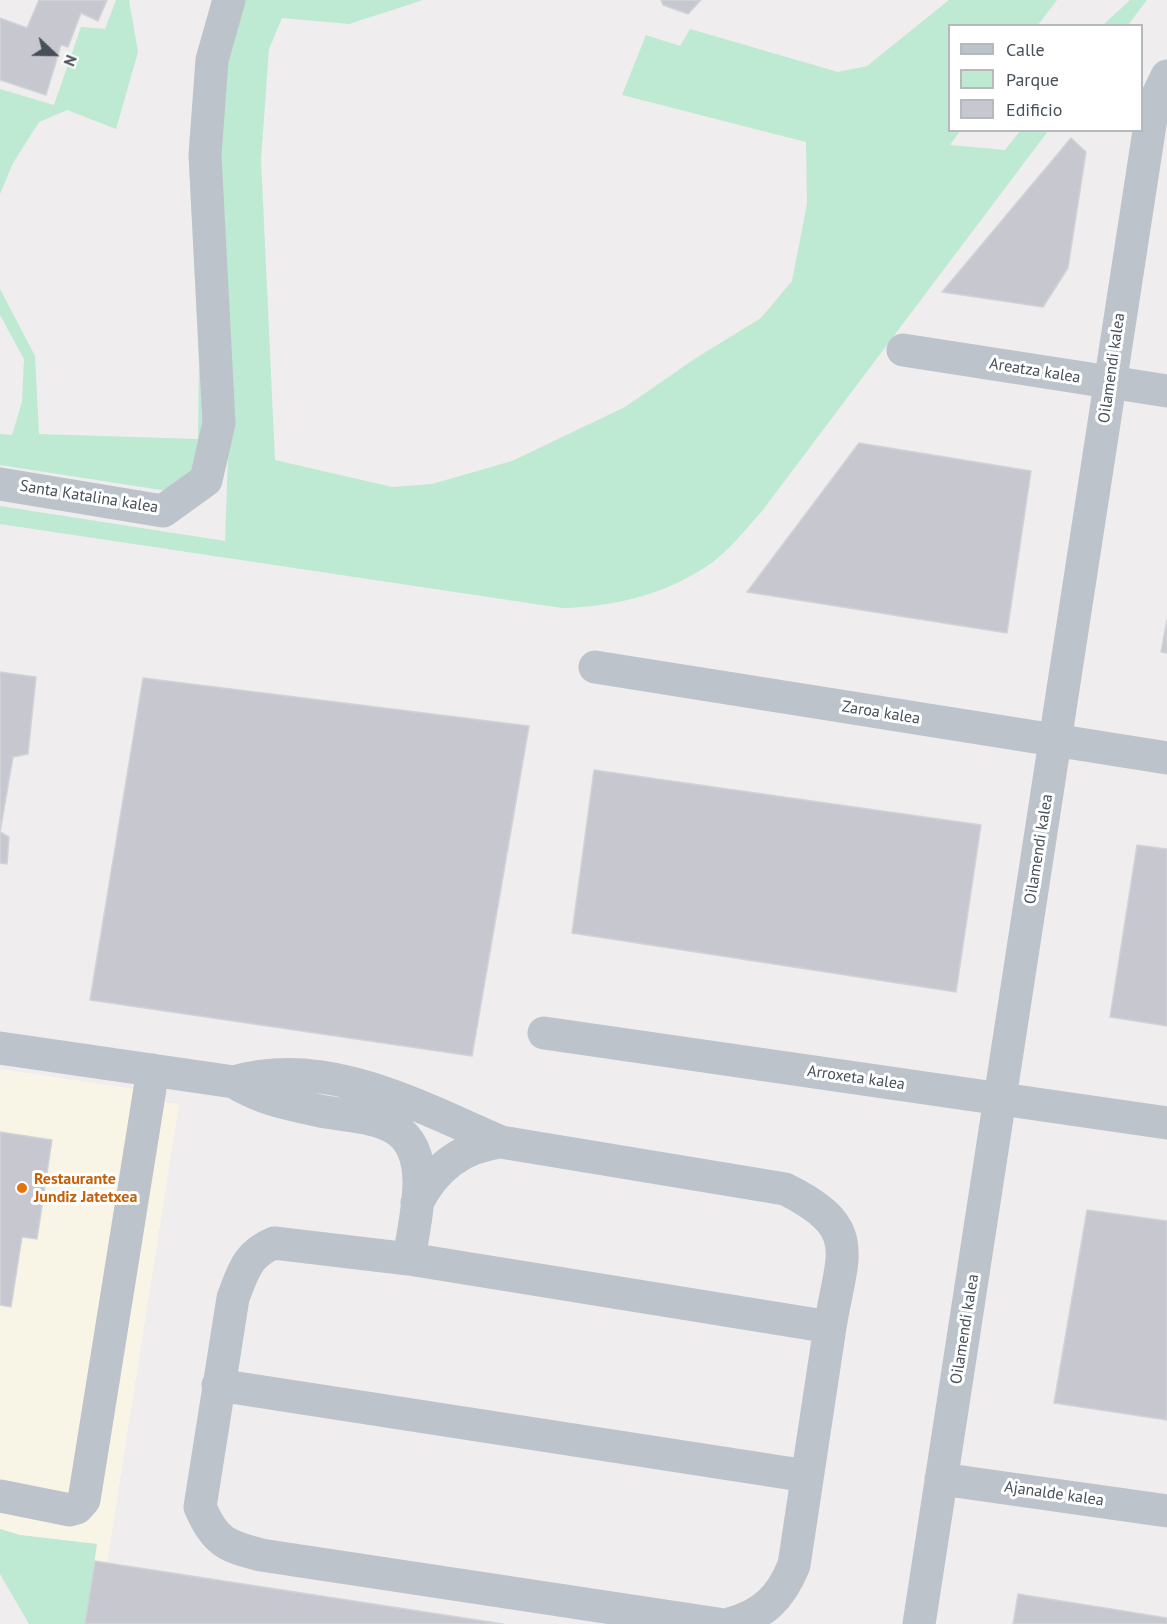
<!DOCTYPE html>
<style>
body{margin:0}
#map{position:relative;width:1167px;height:1624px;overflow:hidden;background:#efeded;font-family:"PT Sans",sans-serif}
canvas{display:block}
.legend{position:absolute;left:948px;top:24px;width:195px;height:108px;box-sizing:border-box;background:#fff;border:2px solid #b5b9bc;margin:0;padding:8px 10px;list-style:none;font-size:18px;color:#474f58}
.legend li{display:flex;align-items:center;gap:12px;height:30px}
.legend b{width:30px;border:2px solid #b5b9bc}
.north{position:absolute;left:24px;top:24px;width:60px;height:60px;-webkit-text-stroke:4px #fff;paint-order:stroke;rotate:112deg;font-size:16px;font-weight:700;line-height:24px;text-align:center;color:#474f58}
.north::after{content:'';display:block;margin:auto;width:21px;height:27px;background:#474f58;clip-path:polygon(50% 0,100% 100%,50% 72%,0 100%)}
</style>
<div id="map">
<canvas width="1167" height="1624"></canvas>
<ul class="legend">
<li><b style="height:8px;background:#bcc3cb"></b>Calle</li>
<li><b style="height:16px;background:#bee9d2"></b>Parque</li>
<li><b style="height:16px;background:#c7c8cf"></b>Edificio</li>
</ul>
<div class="north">N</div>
</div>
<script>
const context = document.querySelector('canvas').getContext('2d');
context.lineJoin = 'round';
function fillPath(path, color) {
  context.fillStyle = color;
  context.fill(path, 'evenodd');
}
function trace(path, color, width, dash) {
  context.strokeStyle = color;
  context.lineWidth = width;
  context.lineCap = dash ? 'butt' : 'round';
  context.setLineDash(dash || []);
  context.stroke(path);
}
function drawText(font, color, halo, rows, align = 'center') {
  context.font = font + ' "PT Sans",sans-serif';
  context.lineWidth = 6;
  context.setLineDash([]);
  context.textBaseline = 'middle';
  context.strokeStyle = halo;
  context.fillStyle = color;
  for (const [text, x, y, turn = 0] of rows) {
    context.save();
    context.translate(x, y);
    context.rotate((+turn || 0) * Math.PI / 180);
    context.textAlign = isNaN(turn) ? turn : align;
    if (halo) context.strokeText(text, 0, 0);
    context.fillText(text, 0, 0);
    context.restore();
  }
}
fillPath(new Path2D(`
 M 0,1069 L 163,1093 L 161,1102 L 179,1104 L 107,1563 L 95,1561 L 96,1544 L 20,1535 L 0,1529 Z`), '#f9f5e6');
fillPath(new Path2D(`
 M 116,0 L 129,0 L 138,52 L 116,129 L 67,110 L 39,122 L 13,163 L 0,194 L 0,89 L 54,105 L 81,27 L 105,29 Z
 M 244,0 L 423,0 L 349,24 L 282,18 L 269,49 L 261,159 L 275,460 L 392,487 L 432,484 L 512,461 L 625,407 L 696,358 L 761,318 L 792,281 L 807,204 L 806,142 L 622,95 L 646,35 L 680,46 L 690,29 L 838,72 L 867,66 L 949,0 L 1057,0 L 1038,25 L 950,26 L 950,130 L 960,131 L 950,145 L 1005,150 L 1020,131 L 1048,131 L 762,511 C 745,530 728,552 707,566 C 664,595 612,607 562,608 L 0,524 L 0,506 L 225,541 L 229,429 L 216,156 L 223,57 Z
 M 1130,0 L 1147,0 L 1128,25 L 1103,25 Z
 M 189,160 L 209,443 L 195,471 L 174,492 L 0,465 L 0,434 L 12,435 L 22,402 L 24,359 L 0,315 L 0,289 L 35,356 L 39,434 L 198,439 L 199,365 Z
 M 0,1529 L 20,1535 L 97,1544 L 85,1624 L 29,1624 L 0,1574 Z`), '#bee9d2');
const building = new Path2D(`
 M 39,0 L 107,0 L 98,21 L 81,13 L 68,47 L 61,45 L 46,95 L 0,80 L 0,18 L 27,28 Z
 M 661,0 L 701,0 L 688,14 L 663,5 Z
 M 1071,138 L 1086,152 L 1068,268 L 1043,307 L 942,292 Z
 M 859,443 L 1031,471 L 1007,633 L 747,592 Z
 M 1167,620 L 1167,653 L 1161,652 Z
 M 0,672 L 36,677 L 28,754 L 13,757 L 0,832 L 9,837 L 7,864 L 0,863 Z
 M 143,678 L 529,726 L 472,1056 L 90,1000 Z
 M 594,770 L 981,825 L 956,992 L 572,933 Z
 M 1137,845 L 1167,849 L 1167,1026 L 1110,1017 Z
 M 0,1132 L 52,1140 L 37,1239 L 22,1237 L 11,1307 L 0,1305 Z
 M 1087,1210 L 1167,1221 L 1167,1420 L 1054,1403 Z
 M 95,1561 L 107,1563 L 503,1624 L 85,1624 Z
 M 1018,1594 L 1167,1618 L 1167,1624 L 1013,1624 Z`);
fillPath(building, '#c7c8cf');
trace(building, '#d1d3d8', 1.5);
trace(new Path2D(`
 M 903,350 L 1167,391
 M 0,484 L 163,511 L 206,480 L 219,423 L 205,155 L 212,60 L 229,0
 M 595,667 L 1167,758
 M 544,1033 L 1167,1123
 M 0,1048 L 234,1082 C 261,1099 289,1104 320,1111 C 369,1120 418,1115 419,1181 C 419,1207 413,1233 409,1259 L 830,1327 C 842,1253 864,1228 785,1189 L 501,1142 C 462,1147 435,1167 417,1203
 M 234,1082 C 326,1055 418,1106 501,1142
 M 409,1259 L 274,1243 C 247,1254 243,1272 233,1298 L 200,1507 C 215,1542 226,1546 261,1555 L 718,1624
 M 218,1385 L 807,1476
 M 941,1479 L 1167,1511
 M 0,1496 L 70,1510 L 77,1508 L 84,1500 L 153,1070
 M 729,1624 C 764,1615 781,1597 794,1565 L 830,1327
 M 919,1624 L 1153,105 L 1167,76`), '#bcc3cb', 33);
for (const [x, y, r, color] of [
 [22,1188,6,"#e8710a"]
]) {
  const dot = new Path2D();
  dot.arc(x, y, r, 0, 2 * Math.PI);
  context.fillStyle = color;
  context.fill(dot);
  trace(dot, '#fff', 2);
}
drawText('16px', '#474f58', '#fff', [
 ["Oilamendi kalea",1112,368,-82],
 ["Areatza kalea",1035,371,9],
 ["Santa Katalina kalea",89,497,9],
 ["Zaroa kalea",881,713,9],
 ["Oilamendi kalea",1039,849,-81],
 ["Arroxeta kalea",856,1078,8],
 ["Oilamendi kalea",965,1329,-81],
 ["Ajanalde kalea",1054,1494,8]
]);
drawText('bold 16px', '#c56008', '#fff', [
 ["Restaurante",34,1179],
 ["Jundiz Jatetxea",34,1197]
], 'left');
</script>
